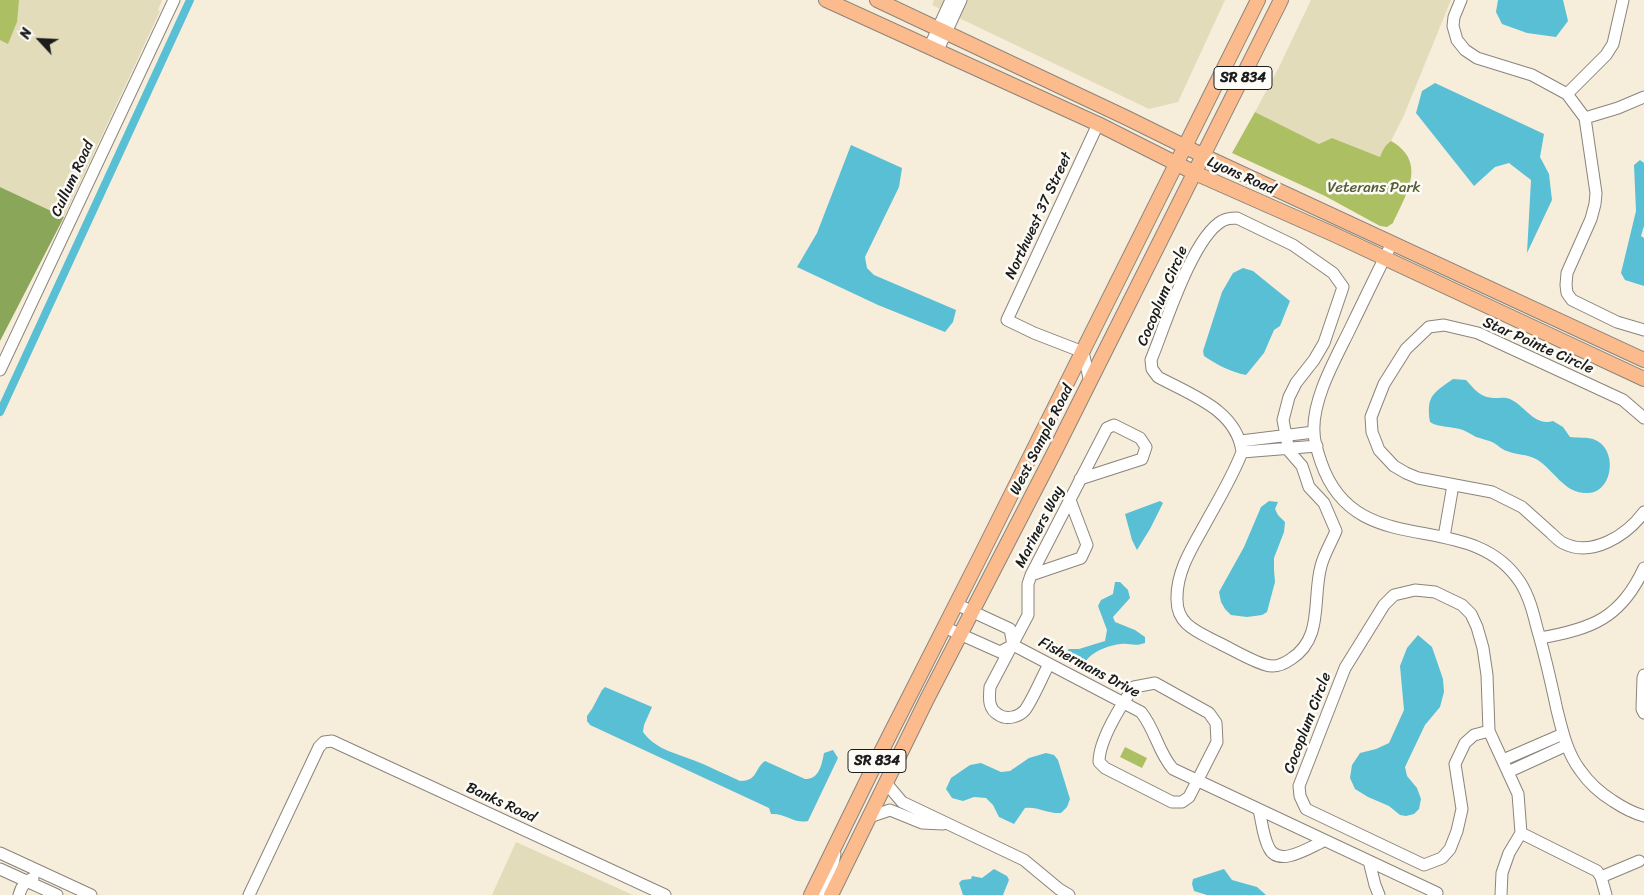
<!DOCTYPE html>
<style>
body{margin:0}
#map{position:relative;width:1644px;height:895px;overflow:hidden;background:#f7eddb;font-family:Sriracha,sans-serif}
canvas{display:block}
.north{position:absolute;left:15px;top:15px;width:50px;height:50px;-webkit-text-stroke:4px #fdfcf7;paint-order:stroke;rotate:295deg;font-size:14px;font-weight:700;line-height:20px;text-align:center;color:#1c1c1c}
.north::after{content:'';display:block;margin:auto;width:18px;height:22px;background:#1c1c1c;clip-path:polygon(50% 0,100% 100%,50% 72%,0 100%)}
</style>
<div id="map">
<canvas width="1644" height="895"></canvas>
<div class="north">N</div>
</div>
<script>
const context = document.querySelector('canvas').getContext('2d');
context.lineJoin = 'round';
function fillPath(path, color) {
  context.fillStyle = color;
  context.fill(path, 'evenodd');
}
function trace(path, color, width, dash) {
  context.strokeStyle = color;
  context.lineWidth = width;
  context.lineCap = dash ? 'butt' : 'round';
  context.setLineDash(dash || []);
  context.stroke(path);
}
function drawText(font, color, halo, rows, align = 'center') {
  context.font = font + ' Sriracha,sans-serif';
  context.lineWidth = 5;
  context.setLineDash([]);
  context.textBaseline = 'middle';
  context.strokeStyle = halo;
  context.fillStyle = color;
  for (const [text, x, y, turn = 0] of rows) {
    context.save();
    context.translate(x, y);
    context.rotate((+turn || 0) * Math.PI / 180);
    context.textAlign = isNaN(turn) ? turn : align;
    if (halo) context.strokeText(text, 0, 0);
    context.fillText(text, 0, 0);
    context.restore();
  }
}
fillPath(new Path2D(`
 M 0,0 L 162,0 L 158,10 L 160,11 L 64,217 L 0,187 Z
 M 934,0 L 1225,0 L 1178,102 L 1149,109 L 932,5 Z
 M 1311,0 L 1451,0 L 1404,115 L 1391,141 L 1388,143 L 1380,157 L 1332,138 L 1319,144 L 1255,112 L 1279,67 Z
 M 516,842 L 633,895 L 492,895 Z`), '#e2dcba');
fillPath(new Path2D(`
 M 0,0 L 19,0 L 17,22 L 8,44 L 0,40 Z
 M 1255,112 L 1319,144 L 1332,138 L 1380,157 C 1383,150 1385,145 1391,141 C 1428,162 1406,195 1393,223 L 1387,227 L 1380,226 L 1325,196 L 1232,153 Z
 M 1125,747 L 1147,758 L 1142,768 L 1120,757 Z`), '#adbf63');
fillPath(new Path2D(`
 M 0,187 L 64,217 L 0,341 Z`), '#8aa659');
fillPath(new Path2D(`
 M 1498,0 L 1563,0 L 1568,21 L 1556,37 L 1527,33 L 1502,24 L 1496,12 Z
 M 1435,83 L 1544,134 L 1540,157 L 1549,174 L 1552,200 L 1527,253 L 1531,180 L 1509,163 L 1495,167 L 1474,186 L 1416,113 L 1422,91 Z
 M 851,145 L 902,168 L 899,187 L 865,257 L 867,268 L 874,275 L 956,310 L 953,322 L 945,332 L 878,305 L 797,267 L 817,233 Z
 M 1640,160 L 1644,163 L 1644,226 L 1641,236 L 1644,238 L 1644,286 L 1625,280 L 1621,273 L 1636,211 L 1634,165 Z
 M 1243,268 L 1253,271 L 1290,301 L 1280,326 L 1274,330 L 1264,353 L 1246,375 C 1231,372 1217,365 1204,356 L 1203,351 L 1222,292 L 1233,273 Z
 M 1453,379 L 1466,380 C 1474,389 1481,398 1494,398 C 1499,398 1506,397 1510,399 C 1524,405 1535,427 1553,421 L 1563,427 L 1570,437 C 1577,438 1587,437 1593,439 C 1618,447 1614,491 1589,493 C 1564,495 1554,469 1536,459 C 1527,454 1516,455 1507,451 C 1502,450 1498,445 1494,443 C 1488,440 1482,439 1476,437 C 1472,435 1468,432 1463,430 C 1452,426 1439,428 1430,422 C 1426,396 1433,393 1453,379 Z
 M 1160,501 L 1163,503 L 1150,529 L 1137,550 L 1132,540 L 1125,514 Z
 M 1269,501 L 1278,502 L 1275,509 L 1278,515 L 1285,522 L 1284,532 L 1274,558 L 1274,570 L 1275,582 L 1267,612 L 1262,615 L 1247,617 L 1231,615 L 1225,609 L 1221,602 L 1219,592 L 1244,547 L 1261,507 Z
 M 1115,582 L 1120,582 L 1128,590 L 1130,598 L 1113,617 L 1115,622 L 1135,630 L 1145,637 L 1145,643 C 1133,647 1131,643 1121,644 C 1108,645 1084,654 1083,669 L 1080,670 C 1072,664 1069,660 1068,649 L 1079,649 L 1105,641 L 1107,630 L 1098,606 L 1101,600 L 1113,594 Z
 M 1418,635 L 1432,647 L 1443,679 L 1444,692 L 1440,707 L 1425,725 L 1405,767 L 1407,776 L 1417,788 L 1421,799 L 1419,809 L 1414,814 L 1406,816 L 1400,815 L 1389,806 L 1368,797 L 1355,789 L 1350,778 L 1352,765 L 1360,753 L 1376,749 L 1389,743 L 1404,710 L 1400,666 L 1407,648 Z
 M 605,687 L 652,707 L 644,725 L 643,732 C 655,749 675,753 693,760 C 709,766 724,774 740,781 C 758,781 754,769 765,761 L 805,779 C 819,780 822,764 824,753 L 833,750 L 838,758 L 808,821 C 794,824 786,813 771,814 L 769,808 L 590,725 L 587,721 L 587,716 L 592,709 L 602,690 Z
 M 1046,753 L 1054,755 L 1058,760 L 1070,799 L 1067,807 L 1061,813 C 1048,814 1037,806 1025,808 L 1014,824 L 999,817 L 993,805 L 986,798 L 974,797 L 963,801 L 952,798 L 946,789 L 951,778 L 970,765 L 981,763 L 1001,772 L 1010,771 L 1029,758 Z
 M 994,869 L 1007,876 L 1009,880 L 1003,895 L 963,895 L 959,883 L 962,880 L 971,879 L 972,876 L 982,878 Z
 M 1224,869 L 1232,880 L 1257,887 L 1266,895 L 1207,895 L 1194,891 L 1192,884 L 1193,879 Z`), '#58bfd5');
trace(new Path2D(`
 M 0,412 L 190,0`), '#58bfd5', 8);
const minor = new Path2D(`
 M 1461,0 L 1454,17 L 1453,26 L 1457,40 L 1465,50 L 1477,58 L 1532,75 L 1567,94 L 1585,118 L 1618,108 L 1644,97
 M 929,48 L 951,0
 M 937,52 L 961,0
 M 1567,94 L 1606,55 L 1613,44 L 1623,0
 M 1585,118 L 1596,193 L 1595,204 L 1591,219 L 1567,273 L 1566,285 L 1567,293 L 1572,300 L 1617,322 L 1644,330
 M 1237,218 L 1293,245 L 1333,273 L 1343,287 L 1324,343 L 1314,360 L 1296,383 L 1289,397 L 1283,420 L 1289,451 L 1302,466 L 1309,487 L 1324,503 L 1336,531 C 1331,543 1324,554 1321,566 C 1312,599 1324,638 1291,659 C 1284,664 1275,668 1266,665 C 1251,661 1230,648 1215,641 C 1196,631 1177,624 1177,600 C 1176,573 1191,549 1204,526 C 1217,502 1232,478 1242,452 C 1237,410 1191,395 1158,377 L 1152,369 L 1151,360 C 1165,326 1192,238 1222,221 C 1227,218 1232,218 1237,218 Z
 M 1392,243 C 1378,271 1364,300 1350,329 C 1336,358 1312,399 1314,432 C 1314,442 1318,453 1321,462 C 1356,565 1469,505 1520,582 C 1529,596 1533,612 1537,628 C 1545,655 1551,682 1557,710 C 1562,730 1567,753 1580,770 C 1589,783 1600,793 1613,801 C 1622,807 1633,813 1644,816
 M 0,370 L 174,0
 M 1090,382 L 1083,352 L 1034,333 L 1007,320 L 1098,124
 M 1644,418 L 1623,400 L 1478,333 L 1444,325 L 1429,327 L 1406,349 L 1384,384 L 1371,417 L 1372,432 L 1379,450 L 1394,466 L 1406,473 L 1418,478 L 1492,492 L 1522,507 C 1531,515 1541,524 1551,533 C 1554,536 1559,541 1563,543 C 1592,558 1627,535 1644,512
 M 1241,441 L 1314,432
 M 1242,452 L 1317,446
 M 1444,537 L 1453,485
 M 1031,575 L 1081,558 L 1087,545 L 1070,500
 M 956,604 L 1010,629 L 1013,645
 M 944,627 L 1000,652 L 1013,645
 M 1540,638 C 1592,629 1621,618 1644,568
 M 1013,645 L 1141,712 C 1156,731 1158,752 1173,769 L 1437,893
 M 1049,664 C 1042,677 1033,699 1025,710 C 1019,717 1007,720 999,715 C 988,709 989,699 990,687 L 1028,615 L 1028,584 L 1031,575 L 1107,428 L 1114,425 L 1140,438 L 1146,447 L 1142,459 L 1080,479
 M 1644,675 L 1643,678 L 1642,709 L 1644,713
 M 1155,683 L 1209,713 L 1216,723 L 1217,742 L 1189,797 L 1182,802 L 1172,802 L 1105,768 L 1099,762 C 1099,740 1121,705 1134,687 Z
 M 1489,731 L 1474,735 L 1465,743 L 1455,764 L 1462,809 L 1457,831 L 1450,849 L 1442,858 L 1424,865 L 1306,809 L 1300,796 L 1299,786 L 1345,668 L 1384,605 L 1394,595 L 1415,590 L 1435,592 L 1462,605 L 1471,614 L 1477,627 L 1483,648 L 1487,675 L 1489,731 L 1518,794 L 1521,833 L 1509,853 L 1502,873 L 1501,895
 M 1503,760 L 1563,734
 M 1508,772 L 1567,745
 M 886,783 L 902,802 L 1024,860 L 1059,889 L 1069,895
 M 1259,810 C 1262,822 1263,837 1269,848 C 1279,868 1310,847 1324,841
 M 869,817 L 890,810 L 922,823 L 943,824
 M 1521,833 L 1597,871 L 1601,877 L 1606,895
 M 0,853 L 91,895
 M 1369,861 L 1375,885 L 1379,895
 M 0,869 L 57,895
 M 1601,877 L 1639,861
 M 19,895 C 21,887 25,881 33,878
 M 249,895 L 319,747 L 324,742 L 332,741 L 665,895
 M 819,895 L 832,869 L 835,854`);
const major = new Path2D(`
 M 826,0 L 1098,124 L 1195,173 L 1333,234 L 1644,379
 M 877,0 L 1127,118 L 1204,156 L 1644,360
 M 811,895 L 878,758 L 980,557 L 1258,0
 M 831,895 L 927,699 L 1055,451 L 1281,0`);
trace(minor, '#8a847c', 13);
trace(major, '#8a847c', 16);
trace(minor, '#fff', 11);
trace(major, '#fbbb8d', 14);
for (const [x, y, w] of [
 [1243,78,58],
 [877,761,58]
]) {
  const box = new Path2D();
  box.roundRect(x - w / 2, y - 11.5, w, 23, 4);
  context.fillStyle = '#fdfcf7';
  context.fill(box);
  trace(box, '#1c1c1c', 1);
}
drawText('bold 14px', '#1c1c1c', null, [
 ["SR 834",1243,78],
 ["SR 834",877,761]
]);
drawText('15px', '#1c1c1c', '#fdfcf7', [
 ["Lyons Road",1241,176,24],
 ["Cullum Road",73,179,-65],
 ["Northwest 37 Street",1039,216,-65],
 ["Cocoplum Circle",1163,296,-67],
 ["Star Pointe Circle",1538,346,24],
 ["West Sample Road",1042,440,-63],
 ["Mariners Way",1040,527,-63],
 ["Fishermans Drive",1089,668,28],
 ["Cocoplum Circle",1308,723,-69],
 ["Banks Road",501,803,25]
]);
drawText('15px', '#565d38', '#fdfcf7', [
 ["Veterans Park",1374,188]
]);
</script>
